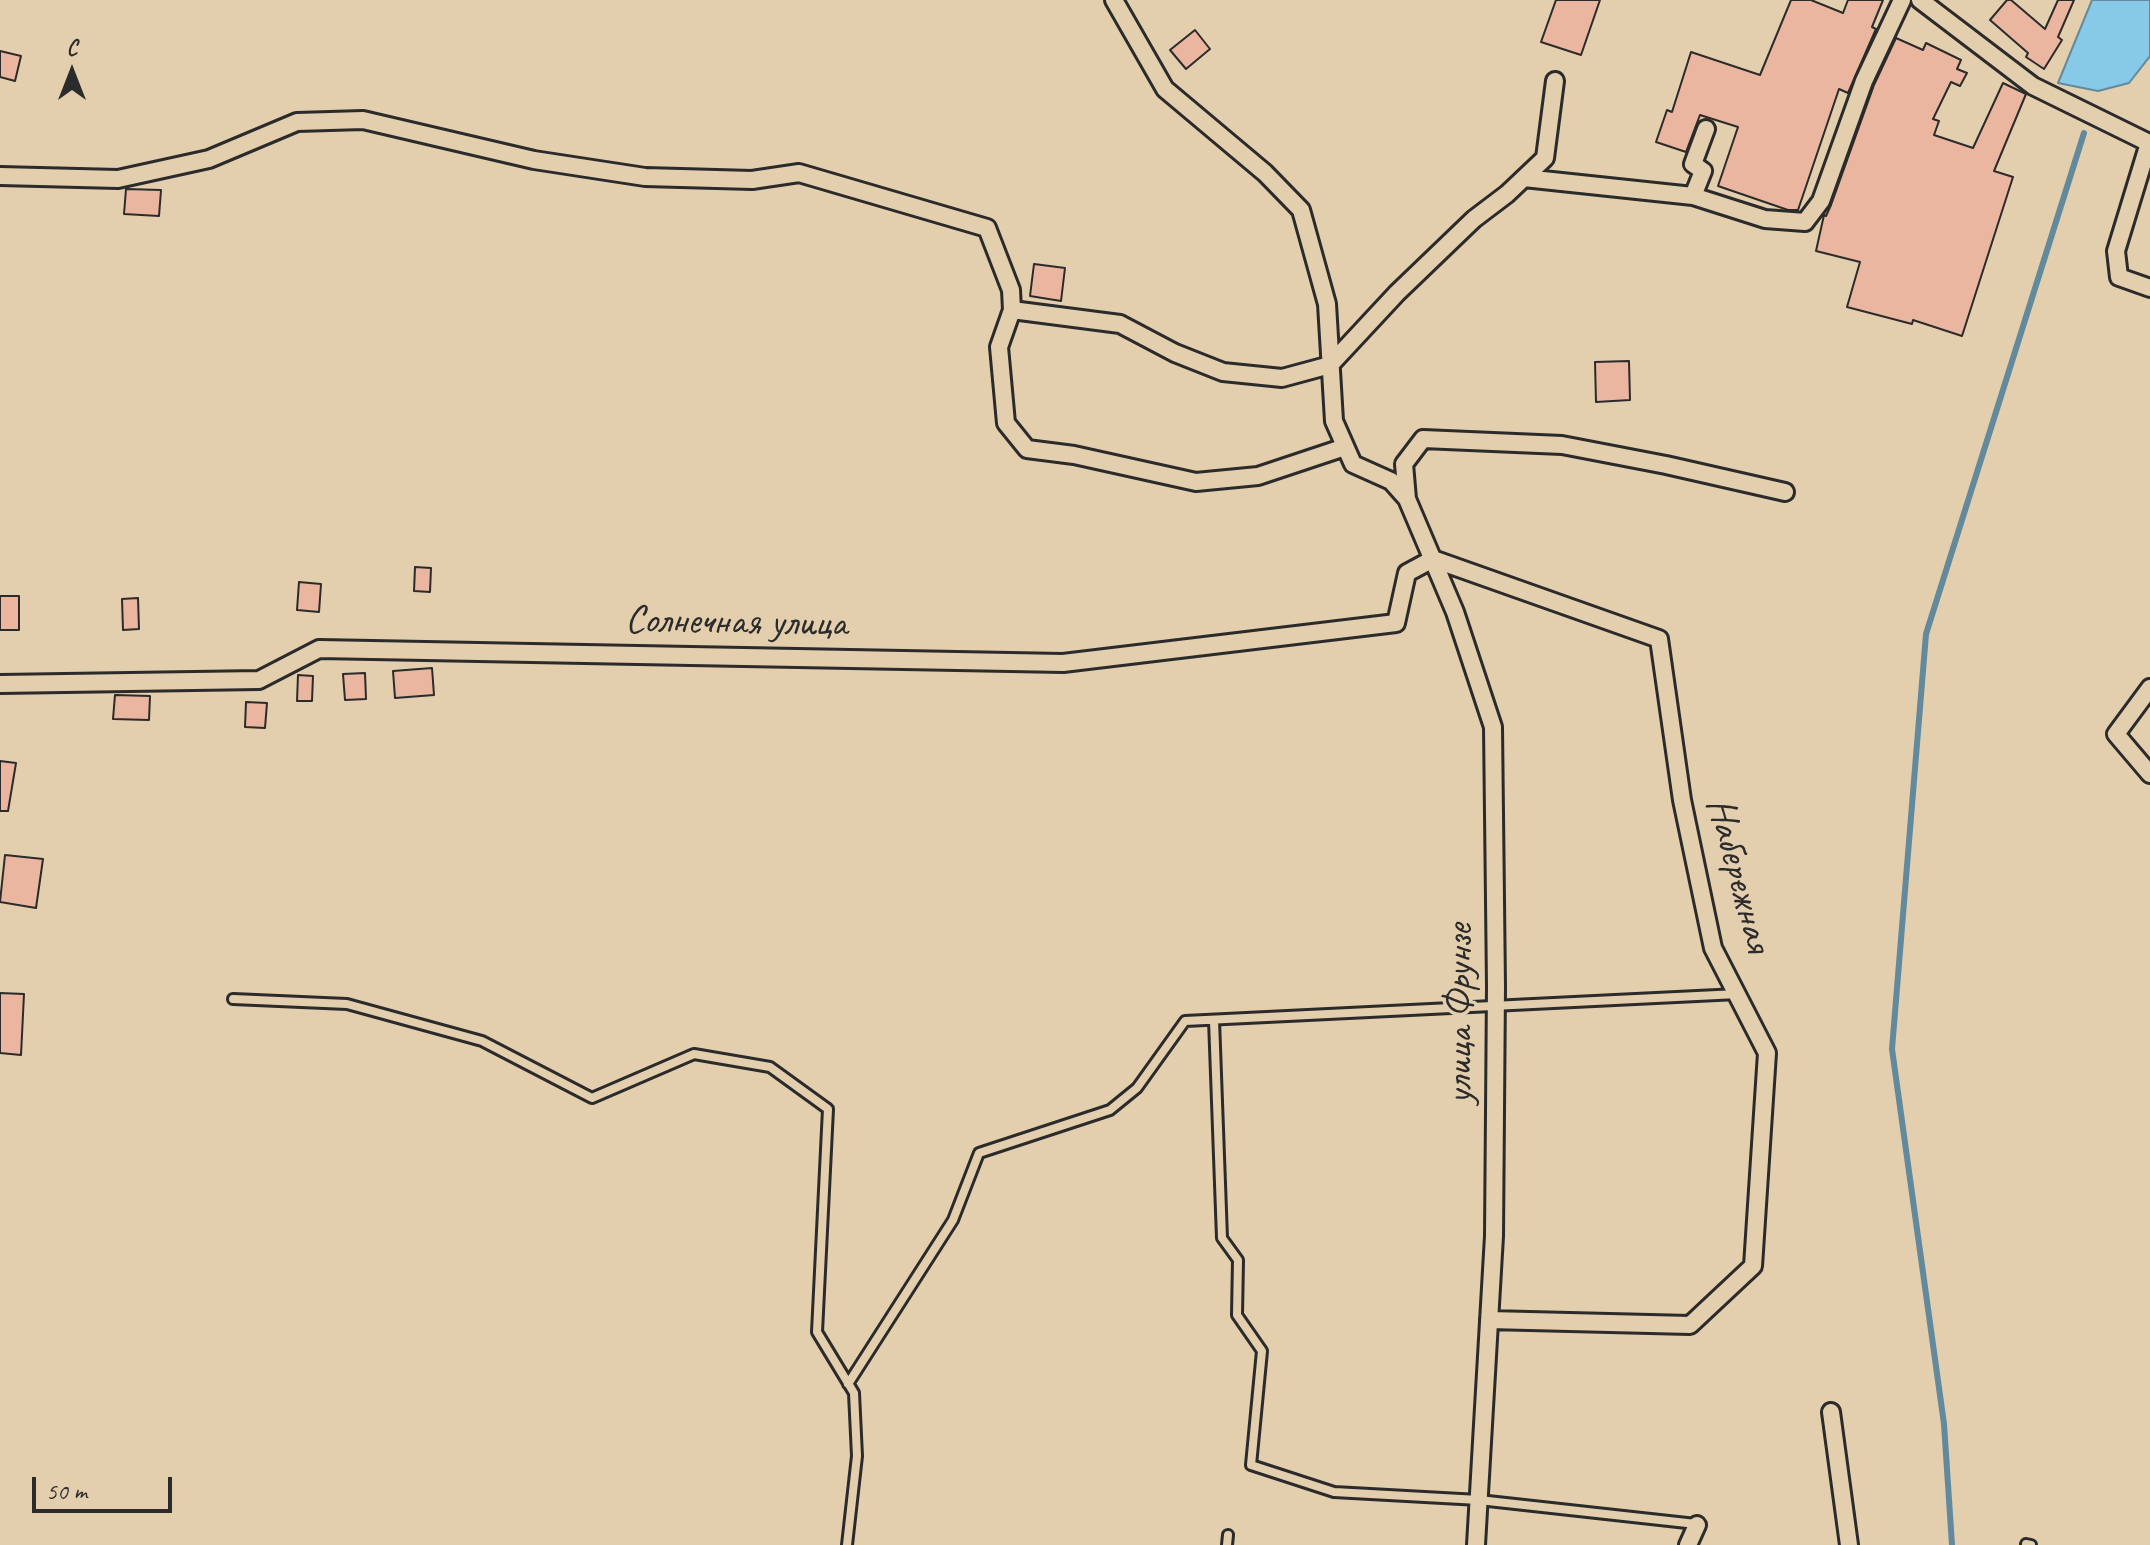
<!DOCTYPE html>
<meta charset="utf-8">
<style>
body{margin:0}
#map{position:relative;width:2150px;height:1545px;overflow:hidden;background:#e3cead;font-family:Caveat,sans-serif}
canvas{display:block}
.north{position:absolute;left:32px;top:32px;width:80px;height:80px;-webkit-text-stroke:6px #e3cead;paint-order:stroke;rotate:0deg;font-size:22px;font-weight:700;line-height:32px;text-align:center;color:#2b2b2b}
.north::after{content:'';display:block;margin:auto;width:28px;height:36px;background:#2b2b2b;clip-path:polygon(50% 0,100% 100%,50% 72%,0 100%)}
.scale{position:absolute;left:32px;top:1477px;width:140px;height:36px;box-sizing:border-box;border:4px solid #2b2b2b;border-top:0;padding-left:10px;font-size:24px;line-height:28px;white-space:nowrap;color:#2b2b2b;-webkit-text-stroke:6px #e3cead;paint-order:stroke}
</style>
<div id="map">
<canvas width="2150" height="1545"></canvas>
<div class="north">С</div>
<div class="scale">50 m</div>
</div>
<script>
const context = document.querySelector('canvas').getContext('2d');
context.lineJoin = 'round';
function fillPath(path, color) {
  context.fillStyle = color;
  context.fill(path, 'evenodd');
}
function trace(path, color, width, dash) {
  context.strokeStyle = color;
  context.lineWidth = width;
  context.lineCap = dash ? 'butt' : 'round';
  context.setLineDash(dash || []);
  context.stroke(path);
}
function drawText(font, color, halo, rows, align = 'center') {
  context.font = font + ' Caveat,sans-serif';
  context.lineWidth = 7;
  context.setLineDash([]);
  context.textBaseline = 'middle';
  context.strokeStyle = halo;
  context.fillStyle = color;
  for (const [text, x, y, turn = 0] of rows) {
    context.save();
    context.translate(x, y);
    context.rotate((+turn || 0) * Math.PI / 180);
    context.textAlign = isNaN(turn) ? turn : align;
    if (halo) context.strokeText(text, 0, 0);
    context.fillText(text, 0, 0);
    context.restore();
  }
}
const water = new Path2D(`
 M 2092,0 L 2150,0 L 2150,56 L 2129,83 L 2098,91 L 2058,83 Z`);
fillPath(water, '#86cae7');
trace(water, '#628a9c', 2);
trace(new Path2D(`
 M 1952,1545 L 1944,1424 L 1892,1049 L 1926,634 L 2084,133`), '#628a9c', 6);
const building = new Path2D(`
 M 1556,0 L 1600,0 L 1581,55 L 1541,42 Z
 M 1791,0 L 1811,0 L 1843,13 L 1848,0 L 1883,0 L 1872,27 L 1876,29 L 1848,93 L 1839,89 L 1798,210 L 1788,210 L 1718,186 L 1738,127 L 1700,115 L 1686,152 L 1656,142 L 1667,110 L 1672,112 L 1691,52 L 1760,75 Z
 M 2007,0 L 2011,0 L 2045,29 L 2058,0 L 2074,0 L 2058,37 L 2062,40 L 2044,69 L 2026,57 L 2028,53 L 1990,20 Z
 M 1195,30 L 1210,49 L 1186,69 L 1170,50 Z
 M 1896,38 L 1923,50 L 1926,43 L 1961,60 L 1957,69 L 1967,73 L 1960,86 L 1951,82 L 1933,119 L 1939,121 L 1934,135 L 1973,148 L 2003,83 L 2026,94 L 1994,171 L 2013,177 L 1962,336 L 1913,320 L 1912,324 L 1847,307 L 1860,262 L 1816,251 L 1824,215 L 1826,216 L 1831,205 L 1874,85 Z
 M 0,51 L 21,56 L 15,81 L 0,77 Z
 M 126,189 L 161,190 L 159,216 L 124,214 Z
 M 1034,264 L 1065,268 L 1061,301 L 1030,296 Z
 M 1629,361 L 1630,400 L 1596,402 L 1595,362 Z
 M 415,567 L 431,568 L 430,592 L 414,591 Z
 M 299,582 L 321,584 L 319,612 L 297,610 Z
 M 0,596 L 19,596 L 19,630 L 0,630 Z
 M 138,598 L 139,629 L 123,630 L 122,599 Z
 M 432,668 L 434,695 L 395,698 L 393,671 Z
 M 365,673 L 366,699 L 345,700 L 343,674 Z
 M 298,675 L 313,676 L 312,701 L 297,701 Z
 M 115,695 L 150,696 L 149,720 L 113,719 Z
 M 246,702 L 267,703 L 265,728 L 245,727 Z
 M 0,761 L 16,763 L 8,811 L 0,811 Z
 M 5,855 L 43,859 L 36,908 L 0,902 Z
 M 0,993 L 24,994 L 21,1055 L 0,1053 Z`);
fillPath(building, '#ebb69f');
trace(building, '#2b2b2b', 2);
const service = new Path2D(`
 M 233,999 L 347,1004 L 482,1041 L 592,1098 L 694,1054 L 770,1067 L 828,1109 L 817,1332 L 854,1393 L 857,1456 L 847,1545
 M 1214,1020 L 1222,1238 L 1238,1260 L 1237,1315 L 1262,1351 L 1251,1465 L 1334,1492 L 1479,1500 L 1696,1524
 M 848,1384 L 953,1220 L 979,1153 L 1110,1110 L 1137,1088 L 1185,1021 L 1738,994
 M 2026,1544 L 2031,1545
 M 1227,1545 L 1228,1535`);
const minor = new Path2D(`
 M 1114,0 L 1165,89 L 1265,173 L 1301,210 L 1327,304 L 1334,421 L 1353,464 L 1391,481 L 1407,499
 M 1920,0 L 2033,86 L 2149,143 L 2116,251 L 2119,277 L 2150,288
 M 0,176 L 118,179 L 209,159 L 297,122 L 363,120 L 534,160 L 645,177 L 752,180 L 799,173 L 987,228 L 1011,290 L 1012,310
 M 1524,178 L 1693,196 L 1765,219 L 1805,222 L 1821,201 L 1864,81 L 1902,0
 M 1693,196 L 1703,171 L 1693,164 L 1706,129
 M 1345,447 L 1258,476 L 1196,482 L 1074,455 L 1027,449 L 1006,423 L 999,347 L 1012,310 L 1120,324 L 1175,353 L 1223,372 L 1282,378 L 1330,365 L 1397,293 L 1474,219 L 1507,194 L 1545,158 L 1555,81
 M 0,684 L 259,680 L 319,649 L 1063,663 L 1396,623 L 1407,573 L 1433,559 L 1659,639 L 1682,800 L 1713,948 L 1767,1053 L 1753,1266 L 1690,1325 L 1489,1320
 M 2150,688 L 2116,734 L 2150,774
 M 1831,1412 L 1849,1545
 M 1476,1545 L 1494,1236 L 1496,987 L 1493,727 L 1455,612 L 1407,499 L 1404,464 L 1423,439 L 1562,445 L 1666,465 L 1785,492
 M 1688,1545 L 1697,1525`);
trace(service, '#2b2b2b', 14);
trace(minor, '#2b2b2b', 22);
trace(service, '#e3cead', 8);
trace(minor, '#e3cead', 16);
drawText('40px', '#2b2b2b', '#e3cead', [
 ["Солнечная улица",736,623,1],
 ["Набережная",1738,875,75],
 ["улица Фрунзе",1461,1014,-90]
]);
</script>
